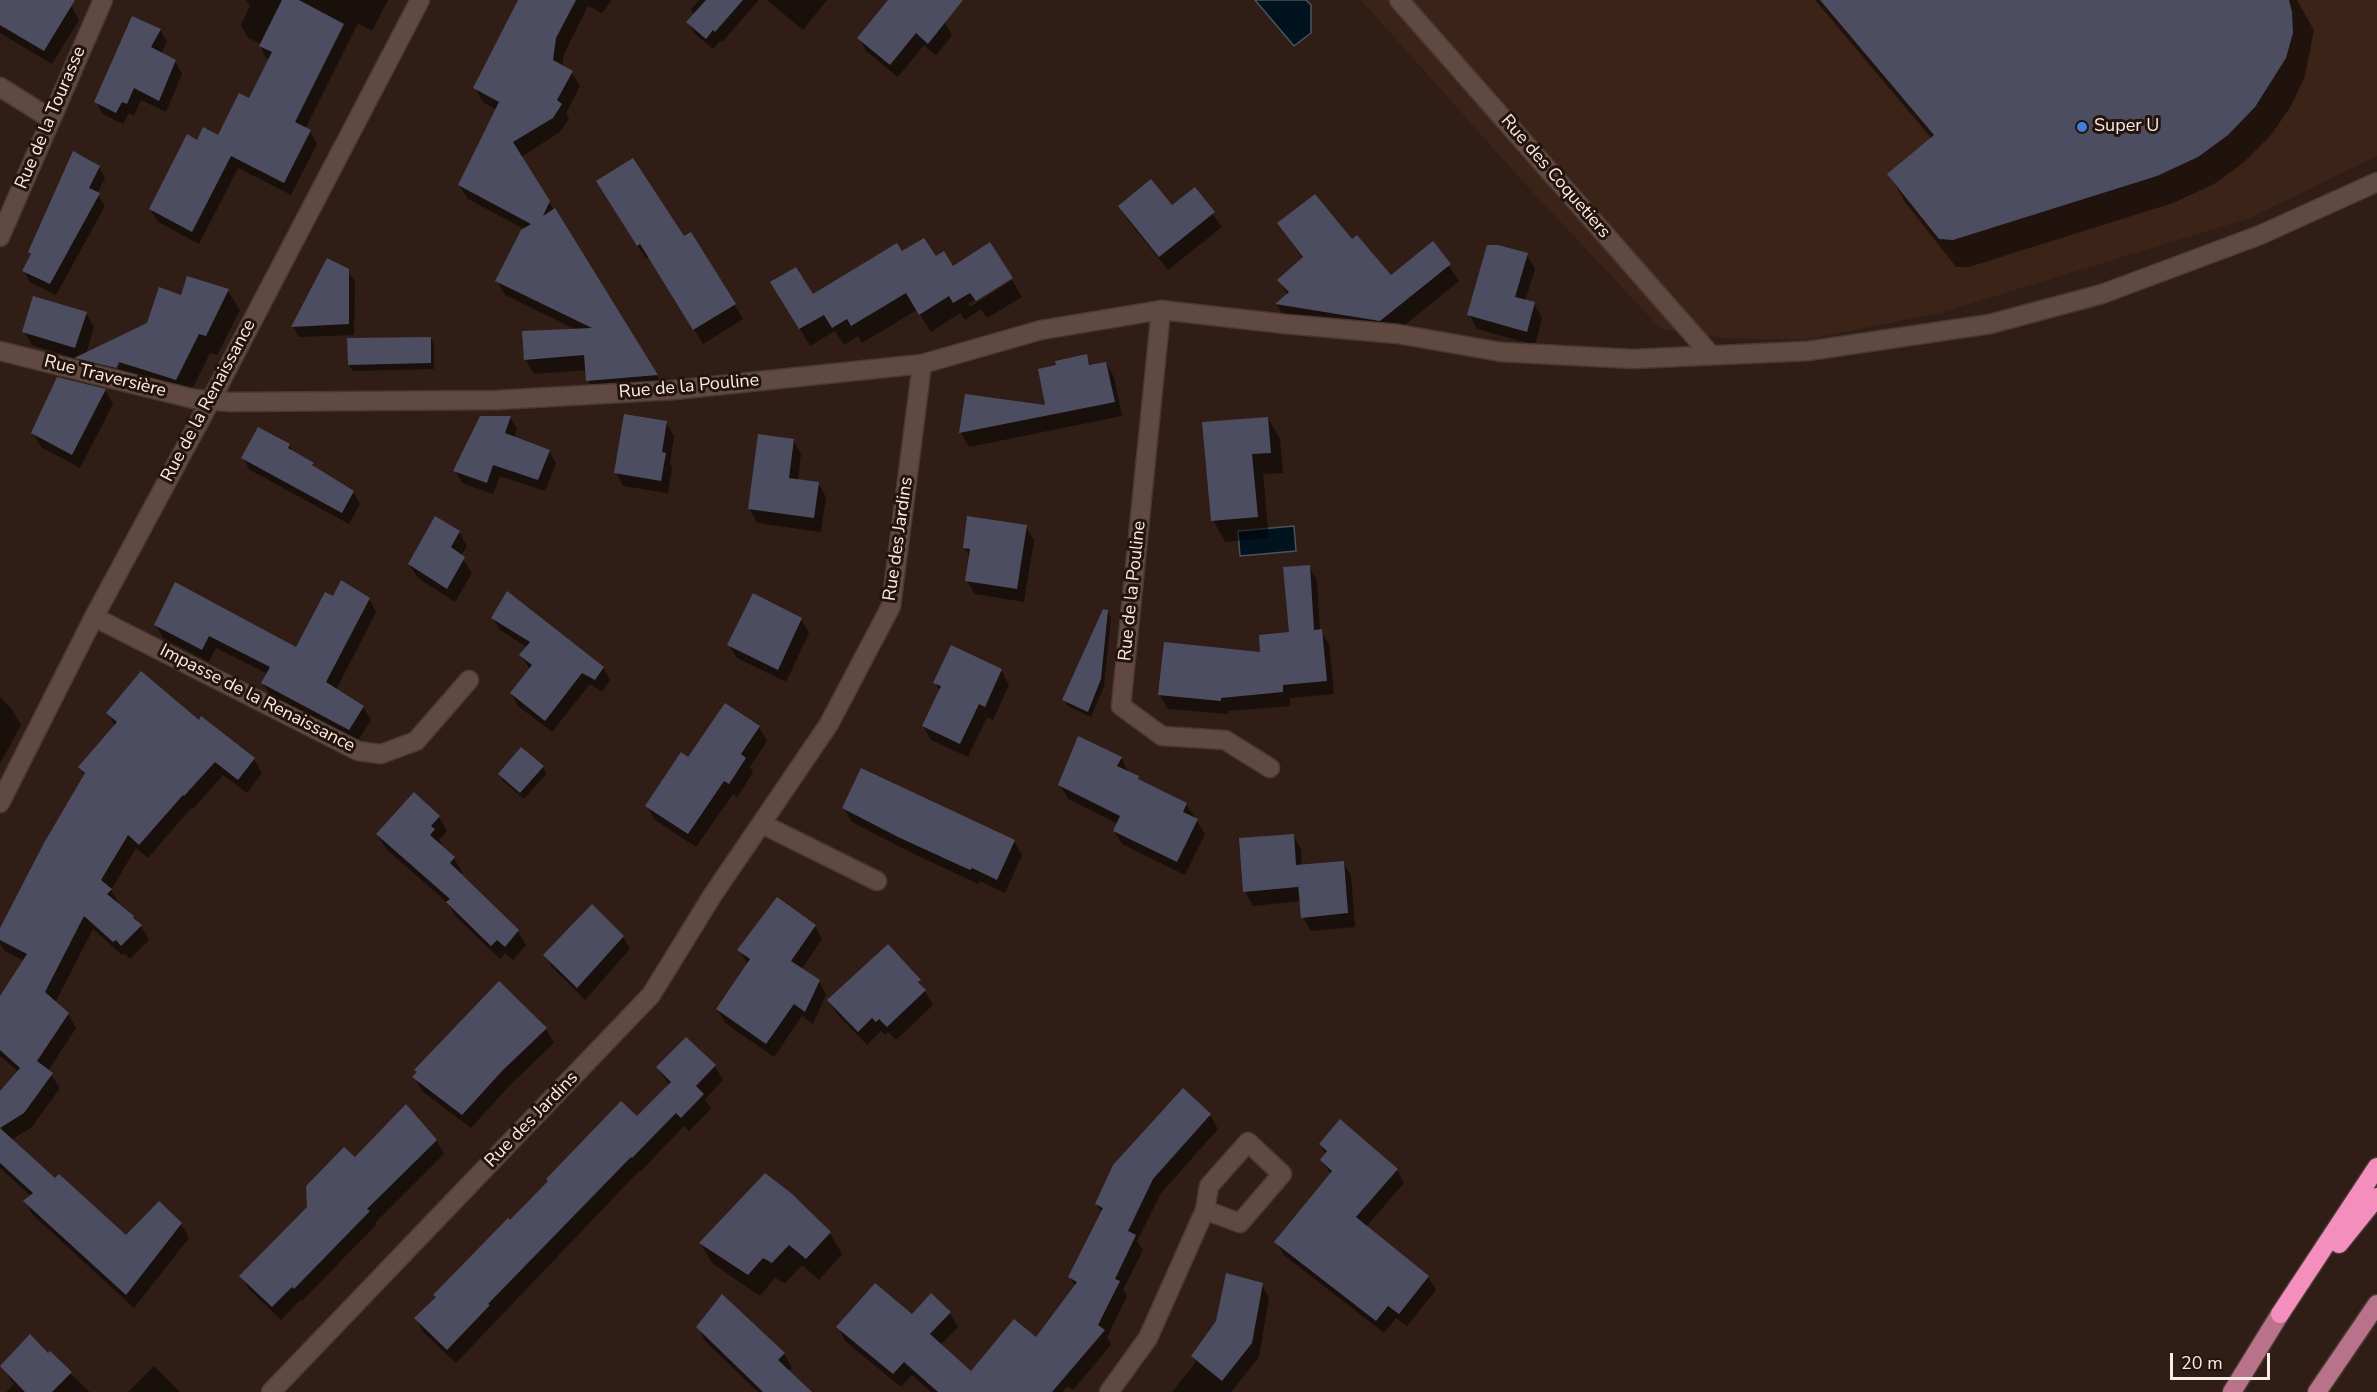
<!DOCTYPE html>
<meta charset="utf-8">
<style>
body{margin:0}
#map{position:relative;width:2377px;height:1392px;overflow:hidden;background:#301d16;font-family:"Nunito Sans",sans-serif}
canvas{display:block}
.scale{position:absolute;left:2170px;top:1353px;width:100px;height:27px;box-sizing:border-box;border:3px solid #f9ebe6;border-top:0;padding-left:8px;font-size:18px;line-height:21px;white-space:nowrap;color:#f9ebe6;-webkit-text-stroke:4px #25140d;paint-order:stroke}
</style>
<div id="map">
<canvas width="2377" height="1392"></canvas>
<div class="scale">20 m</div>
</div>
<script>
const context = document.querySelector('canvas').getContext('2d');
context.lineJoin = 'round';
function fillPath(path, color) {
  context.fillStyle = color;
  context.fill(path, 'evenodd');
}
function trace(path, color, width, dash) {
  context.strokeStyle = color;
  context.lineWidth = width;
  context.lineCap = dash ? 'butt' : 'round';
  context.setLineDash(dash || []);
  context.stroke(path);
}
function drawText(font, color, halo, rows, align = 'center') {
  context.font = font + ' "Nunito Sans",sans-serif';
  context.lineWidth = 6;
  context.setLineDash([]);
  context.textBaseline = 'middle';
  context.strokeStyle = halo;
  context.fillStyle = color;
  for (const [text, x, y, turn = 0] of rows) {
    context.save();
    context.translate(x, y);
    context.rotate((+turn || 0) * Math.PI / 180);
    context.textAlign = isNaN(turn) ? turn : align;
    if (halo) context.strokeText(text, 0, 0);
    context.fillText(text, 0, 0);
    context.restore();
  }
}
fillPath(new Path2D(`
 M 1361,0 L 2377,0 L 2377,156 L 2250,218 L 1940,313 L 1805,340 L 1722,338 L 1661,329 L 1525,184 Z`), '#3c2318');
const water = new Path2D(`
 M 1255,0 L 1306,0 L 1311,5 L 1311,33 L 1294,46 Z
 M 1294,526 L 1296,551 L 1240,556 L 1238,531 Z`);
fillPath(water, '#00131f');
trace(water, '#4b545b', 1.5);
fillPath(new Path2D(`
 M 0,0 L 61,0 L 71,6 L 79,20 L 52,64 L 0,33 Z
 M 246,0 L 388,0 L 372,31 L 358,23 L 305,129 L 310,131 L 317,144 L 291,195 L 238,168 L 199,244 L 158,222 L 150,209 L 198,142 L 219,137 L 250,100 L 270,60 L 265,57 L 259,43 L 248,38 L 241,25 L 250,6 Z
 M 520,0 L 612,0 L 602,13 L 588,6 L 564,54 L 562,67 L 571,72 L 580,86 L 566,113 L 569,119 L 560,132 L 521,157 L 665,389 L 596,395 L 588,380 L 587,370 L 534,374 L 526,360 L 577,330 L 505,295 L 497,281 L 524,229 L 468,199 L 459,185 L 497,110 L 483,102 L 475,88 Z
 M 699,0 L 759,0 L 722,42 L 720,41 L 713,49 L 695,34 L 688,22 L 694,15 L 691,9 Z
 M 767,0 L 827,0 L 803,30 Z
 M 889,0 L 918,0 L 945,23 L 952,35 L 936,56 L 924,45 L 898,77 L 866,51 L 859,38 Z
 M 1815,0 L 2297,0 L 2314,30 L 2305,76 L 2291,106 L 2271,135 L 2243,163 L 2214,184 L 2173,203 L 1969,267 L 1956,267 L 1905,202 L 1889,174 L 1932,139 Z
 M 160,30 L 167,42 L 161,54 L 175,61 L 182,74 L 166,112 L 141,100 L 134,116 L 129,113 L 123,124 L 103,114 L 96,102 Z
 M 99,167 L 105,178 L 97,194 L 105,206 L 56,295 L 30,282 L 24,271 L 31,256 L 29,252 Z
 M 1195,189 L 1222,227 L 1168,270 L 1128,220 L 1120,206 L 1171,207 Z
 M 606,196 L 684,238 L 691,234 L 743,319 L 703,344 L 650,257 L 646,259 Z
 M 1279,223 L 1352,241 L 1390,277 L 1433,243 L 1459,281 L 1390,337 L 1286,320 L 1277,305 L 1288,295 L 1279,280 L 1303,259 Z
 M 902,253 L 935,258 L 952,268 L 1011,278 L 968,304 L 970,307 L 1012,280 L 1022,297 L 987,318 L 981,309 L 965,320 L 960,313 L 931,332 L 917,310 L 862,343 L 858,336 L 844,345 L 835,331 L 810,346 L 783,300 L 812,296 Z
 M 1527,255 L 1535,269 L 1525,301 L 1534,304 L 1542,318 L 1535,345 L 1477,329 L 1469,314 Z
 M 348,271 L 355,282 L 354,335 L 299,337 L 293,327 Z
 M 188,277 L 228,291 L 240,310 L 217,355 L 210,353 L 187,399 L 87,377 L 77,359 L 32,345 L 24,331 L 86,313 L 94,327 L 86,354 L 148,324 L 182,297 ZM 117,362 L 121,362 L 114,376 L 111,374 Z
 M 431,338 L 434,345 L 434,369 L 353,371 L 349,365 Z
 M 1086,356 L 1091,366 L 1106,363 L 1114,377 L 1122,416 L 969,447 L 961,433 L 966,395 L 1047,407 Z
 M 105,390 L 113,404 L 80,468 L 41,447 L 33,433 Z
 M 510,417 L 517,429 L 514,438 L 549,451 L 556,463 L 545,491 L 500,476 L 493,494 L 462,483 L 455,471 Z
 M 1268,418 L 1280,439 L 1283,473 L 1263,474 L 1269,538 L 1225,542 L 1213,520 Z
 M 666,423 L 674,436 L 670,463 L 672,468 L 668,493 L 623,486 L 616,472 Z
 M 793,440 L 801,454 L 798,480 L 818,483 L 826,497 L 821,532 L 757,523 L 749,508 Z
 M 289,445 L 294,453 L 313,464 L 316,470 L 353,492 L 360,504 L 349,524 L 250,470 L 243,458 Z
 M 1026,527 L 1034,540 L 1024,602 L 975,594 L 967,581 L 970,558 L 965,548 Z
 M 459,532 L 467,546 L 461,556 L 472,573 L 455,602 L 418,578 L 409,564 Z
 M 1309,567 L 1317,580 L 1320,631 L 1329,644 L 1334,694 L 1290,698 L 1290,706 L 1228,711 L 1228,714 L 1168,709 L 1160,695 L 1262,654 L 1291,633 Z
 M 754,595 L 801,619 L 809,633 L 786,682 L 737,658 L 729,645 Z
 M 333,598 L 369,599 L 376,612 L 336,690 L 363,707 L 371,720 L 357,742 L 271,696 L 263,683 L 268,674 L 216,648 L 209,662 L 163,638 L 156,625 L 297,649 Z
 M 1107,611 L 1111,618 L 1104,686 L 1091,717 L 1068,706 L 1064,700 Z
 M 493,618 L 603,668 L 610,680 L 602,692 L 590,684 L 552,732 L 518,706 L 511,693 L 530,669 L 521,656 L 528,648 L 500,630 Z
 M 1001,670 L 1009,685 L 993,720 L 987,717 L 968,757 L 931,740 L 923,726 L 940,691 L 935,682 Z
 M 0,697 L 11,708 L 21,725 L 0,764 Z
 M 108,713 L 199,722 L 254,759 L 262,773 L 247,793 L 223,775 L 193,809 L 191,808 L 148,858 L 136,848 L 111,890 L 119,904 L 141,926 L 149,940 L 130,959 L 124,953 L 122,955 L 93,929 L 55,1003 L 68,1014 L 76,1028 L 48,1071 L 60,1088 L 32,1127 L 11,1140 L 55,1180 L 126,1237 L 181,1224 L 189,1238 L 134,1308 L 33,1215 L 25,1201 L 31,1196 L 0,1168 L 0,1093 L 19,1072 L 0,1056 L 0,999 L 24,961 L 5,951 L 0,943 L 0,932 L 85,776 L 80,768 L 115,726 Z
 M 759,727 L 767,741 L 750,767 L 753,773 L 737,797 L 733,794 L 696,847 L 655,820 L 647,806 L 688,759 Z
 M 1121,758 L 1129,773 L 1138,777 L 1141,783 L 1186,804 L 1205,834 L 1185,875 L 1122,844 L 1114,831 L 1118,824 L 1068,799 L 1060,785 Z
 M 543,767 L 546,774 L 524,799 L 503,781 L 499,774 Z
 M 844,808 L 1014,841 L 1022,855 L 1005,893 L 980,881 L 978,884 L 908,851 L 852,822 Z
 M 439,817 L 447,831 L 439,840 L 442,844 L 440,846 L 454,858 L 462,872 L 460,875 L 518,931 L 526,945 L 513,960 L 505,953 L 500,959 L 456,917 L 448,903 L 386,849 L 378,835 Z
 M 1293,835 L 1301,849 L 1302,866 L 1343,862 L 1351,876 L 1355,927 L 1311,931 L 1303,917 L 1301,901 L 1253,906 L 1245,891 Z
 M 815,926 L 822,939 L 801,970 L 819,981 L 826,995 L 813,1024 L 802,1016 L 774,1057 L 725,1023 L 717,1009 L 748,964 L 739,950 Z
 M 623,937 L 630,949 L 585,1000 L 552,967 L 545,955 Z
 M 888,946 L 919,981 L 933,1005 L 896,1040 L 888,1032 L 885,1035 L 881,1031 L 867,1045 L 837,1014 L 829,1000 Z
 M 546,1029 L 554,1043 L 510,1085 L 471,1128 L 422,1091 L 414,1077 L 418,1073 Z
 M 715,1066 L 723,1080 L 705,1099 L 711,1109 L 689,1131 L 684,1126 L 641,1171 L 640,1170 L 456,1363 L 424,1333 L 416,1319 L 437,1298 L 435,1295 L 510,1223 L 637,1118 L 669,1085 L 658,1068 Z
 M 1210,1115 L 1218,1129 L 1161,1193 L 1137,1241 L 1143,1250 L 1123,1290 L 1127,1296 L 1107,1337 L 1111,1345 L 1073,1390 L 1067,1386 L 1063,1392 L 931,1392 L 912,1375 L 901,1387 L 845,1341 L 838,1327 L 912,1316 L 950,1313 L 958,1327 L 940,1345 L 971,1373 L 1037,1339 L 1075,1287 L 1070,1277 L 1102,1213 L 1096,1204 Z
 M 436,1140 L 444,1154 L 375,1223 L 376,1225 L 302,1301 L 300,1300 L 281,1320 L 249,1289 L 241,1276 L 355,1159 Z
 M 1320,1144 L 1397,1170 L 1404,1183 L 1366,1227 L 1428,1277 L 1436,1290 L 1407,1326 L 1396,1318 L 1384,1333 L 1284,1255 L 1276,1242 L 1331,1175 L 1322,1160 L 1326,1155 Z
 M 790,1194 L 830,1233 L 842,1254 L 819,1280 L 802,1265 L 785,1283 L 775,1278 L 760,1296 L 713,1264 L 700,1243 Z
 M 1262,1285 L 1269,1298 L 1259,1357 L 1231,1392 L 1172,1392 L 1196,1362 L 1193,1356 Z
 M 698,1327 L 784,1354 L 792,1368 L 788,1371 L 810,1392 L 758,1392 L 705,1341 Z
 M 30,1336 L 90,1392 L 6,1392 L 14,1384 L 1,1365 Z
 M 154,1366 L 180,1392 L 128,1392 Z`), '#0007');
fillPath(new Path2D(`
 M 0,0 L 75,0 L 44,51 L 0,25 Z
 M 282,0 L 299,0 L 344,24 L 295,122 L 311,130 L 284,183 L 231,156 L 192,232 L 149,209 L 187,134 L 197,140 L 203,127 L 218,135 L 239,93 L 249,98 L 272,52 L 259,46 Z
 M 518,0 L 576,0 L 556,38 L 553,60 L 573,71 L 557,100 L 562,104 L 553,118 L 513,142 L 550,201 L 543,216 L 555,208 L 658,375 L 586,381 L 584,355 L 524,360 L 522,331 L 592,328 L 495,281 L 521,230 L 531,224 L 458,185 L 499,102 L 473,88 Z
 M 706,0 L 743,0 L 715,32 L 713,30 L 706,39 L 686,22 Z
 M 888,0 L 963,0 L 928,44 L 916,33 L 890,65 L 857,38 Z
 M 1820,0 L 2289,0 L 2292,12 L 2293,33 L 2286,58 L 2255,107 L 2228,135 L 2198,157 L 2157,176 L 1953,240 L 1939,239 L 1887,174 L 1934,135 Z
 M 132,16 L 161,29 L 151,47 L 176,60 L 159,101 L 134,88 L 127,104 L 122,102 L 116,113 L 94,102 Z
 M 73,151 L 100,166 L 89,188 L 100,193 L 50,284 L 22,271 L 31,254 L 28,252 Z
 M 633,158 L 684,236 L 691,232 L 736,304 L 693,330 L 640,244 L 637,246 L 596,181 Z
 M 1151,179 L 1172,205 L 1195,187 L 1215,212 L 1159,257 L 1118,206 Z
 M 1315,194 L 1352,239 L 1357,235 L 1391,275 L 1433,241 L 1451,264 L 1380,321 L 1275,304 L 1289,292 L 1277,280 L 1303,257 L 1277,223 Z
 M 924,238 L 936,256 L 944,251 L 953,266 L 990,242 L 1013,278 L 976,301 L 970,293 L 953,303 L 949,296 L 919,315 L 906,293 L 851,326 L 847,319 L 832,328 L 824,315 L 799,329 L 770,282 L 796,267 L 813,294 L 897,243 L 902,251 Z
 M 1487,245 L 1498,245 L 1528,253 L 1515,297 L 1535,302 L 1527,332 L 1467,315 Z
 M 327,258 L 349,269 L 349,324 L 291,327 Z
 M 187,276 L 229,289 L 206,336 L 199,334 L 176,380 L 119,362 L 116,368 L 74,358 L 147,323 L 159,287 L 181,295 Z
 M 33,296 L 87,312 L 75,348 L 22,332 Z
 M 431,337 L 431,363 L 348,365 L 347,338 Z
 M 1087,354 L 1089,365 L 1106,362 L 1115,402 L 959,433 L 965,394 L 1045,405 L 1038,369 L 1056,365 L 1055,361 Z
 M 57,377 L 106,389 L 72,455 L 31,433 Z
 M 624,414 L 667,421 L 662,452 L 666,453 L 661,481 L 614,473 Z
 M 480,416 L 511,416 L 505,433 L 550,450 L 538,480 L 493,465 L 487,483 L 453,471 Z
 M 1268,417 L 1271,453 L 1252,454 L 1258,517 L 1211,521 L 1202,422 Z
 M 258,427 L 290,444 L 288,448 L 314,463 L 312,465 L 354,491 L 342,513 L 241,458 Z
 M 758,434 L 794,439 L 789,478 L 819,482 L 814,518 L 748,509 Z
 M 435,516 L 460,531 L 451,547 L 465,557 L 447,589 L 408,564 Z
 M 967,516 L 1027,525 L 1017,589 L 965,581 L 970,549 L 963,548 Z
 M 1310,565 L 1314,630 L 1322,629 L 1327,681 L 1283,685 L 1283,692 L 1221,698 L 1221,701 L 1158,695 L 1164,642 L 1260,652 L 1259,635 L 1289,632 L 1283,567 Z
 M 341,580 L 370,598 L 326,682 L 364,706 L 349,730 L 261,683 L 270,667 L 209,636 L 202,650 L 154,625 L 175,582 L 296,647 L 325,592 L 333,596 Z
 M 507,591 L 604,667 L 595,680 L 582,673 L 545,721 L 510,693 L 532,665 L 519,655 L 530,642 L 491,618 Z
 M 753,593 L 802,618 L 778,670 L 727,645 Z
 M 1103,609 L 1108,610 L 1101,679 L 1088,712 L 1062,700 Z
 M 951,645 L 1002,669 L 985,707 L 979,704 L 960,744 L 922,726 L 941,686 L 933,683 Z
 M 141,671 L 199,720 L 201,716 L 255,758 L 238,780 L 215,762 L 184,796 L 183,795 L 139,845 L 128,835 L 101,880 L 112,889 L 107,894 L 134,916 L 133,918 L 142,925 L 121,946 L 116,940 L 113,942 L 84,916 L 45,992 L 69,1013 L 37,1061 L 53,1073 L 24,1113 L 0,1128 L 55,1178 L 59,1174 L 126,1235 L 159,1201 L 182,1223 L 126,1295 L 23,1201 L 33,1193 L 0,1163 L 0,1091 L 20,1068 L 0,1050 L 0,996 L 27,954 L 0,940 L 0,928 L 44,843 L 85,773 L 78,767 L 117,722 L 106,713 Z
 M 725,703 L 760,726 L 741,754 L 746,758 L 729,784 L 724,781 L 688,834 L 645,806 L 681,752 L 688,757 Z
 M 1078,736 L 1122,757 L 1117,766 L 1139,776 L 1138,779 L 1187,803 L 1183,812 L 1198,819 L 1177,862 L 1113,831 L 1120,816 L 1058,785 Z
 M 521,747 L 544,766 L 520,793 L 498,774 Z
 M 861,768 L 1015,840 L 997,880 L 972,868 L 970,870 L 898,837 L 842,808 Z
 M 414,792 L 440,816 L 431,826 L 435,829 L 430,835 L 455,857 L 450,863 L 519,930 L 505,947 L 497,940 L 491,946 L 446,902 L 450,899 L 376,834 Z
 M 1294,834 L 1296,865 L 1344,861 L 1348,913 L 1301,918 L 1298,883 L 1298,887 L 1243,892 L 1239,838 Z
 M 777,897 L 816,925 L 791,961 L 820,980 L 805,1012 L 794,1004 L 766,1044 L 716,1009 L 750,959 L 737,950 Z
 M 592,904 L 624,936 L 577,988 L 543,955 Z
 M 888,944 L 921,980 L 918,982 L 926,990 L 887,1027 L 879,1019 L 876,1022 L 872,1018 L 858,1032 L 827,1000 Z
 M 499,981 L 547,1028 L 502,1071 L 462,1115 L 412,1077 L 417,1072 L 414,1070 Z
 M 686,1037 L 716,1065 L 696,1086 L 704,1094 L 681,1118 L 676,1113 L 632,1158 L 631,1157 L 488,1304 L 490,1305 L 447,1350 L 414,1318 L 436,1297 L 433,1295 L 508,1218 L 510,1220 L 548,1181 L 546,1179 L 621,1101 L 637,1116 L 671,1082 L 656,1067 Z
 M 1183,1088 L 1211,1114 L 1153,1179 L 1128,1231 L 1136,1235 L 1115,1279 L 1120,1281 L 1098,1325 L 1105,1330 L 1052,1392 L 938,1392 L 904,1362 L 893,1374 L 836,1327 L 875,1283 L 912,1314 L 931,1293 L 951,1312 L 930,1334 L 971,1371 L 1014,1319 L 1036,1337 L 1077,1282 L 1068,1277 L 1103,1208 L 1095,1204 L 1113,1165 Z
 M 406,1104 L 437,1140 L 367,1209 L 370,1211 L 294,1289 L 292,1287 L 272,1307 L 239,1276 L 307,1207 L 306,1186 L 344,1147 L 355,1157 Z
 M 1340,1119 L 1398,1169 L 1356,1217 L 1429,1276 L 1399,1314 L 1388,1306 L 1376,1321 L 1274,1242 L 1332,1171 L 1320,1160 L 1327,1151 L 1319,1144 Z
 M 765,1173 L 791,1193 L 831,1232 L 806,1259 L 789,1245 L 772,1263 L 763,1258 L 748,1275 L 699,1243 Z
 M 1226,1273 L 1263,1283 L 1252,1343 L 1222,1381 L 1191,1356 L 1216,1321 Z
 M 722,1294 L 785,1353 L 778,1360 L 812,1392 L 763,1392 L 696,1327 Z
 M 30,1334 L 48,1353 L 50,1351 L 72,1372 L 52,1392 L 25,1392 L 0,1366 Z`), '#4d4d61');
const street = new Path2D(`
 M 1399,0 L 1711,355
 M 0,87 L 51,119
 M 0,237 L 103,0
 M 1161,310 L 1121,706 L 1162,736 L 1225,740 L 1270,768
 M 0,351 L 194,399 L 230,402 L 497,400 L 674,390 L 922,364 L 1041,330 L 1161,310 L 1285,324 L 1398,334 L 1501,352 L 1633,359 L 1808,351 L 1990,324 L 2102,294 L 2260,235 L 2377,182
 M 94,617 L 358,751 L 381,754 L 416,741 L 469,680
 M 762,824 L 877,881
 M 271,1392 L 651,995 L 712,896 L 829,724 L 891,606 L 922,364
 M 1109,1392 L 1148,1338 L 1205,1210 L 1209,1186 L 1248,1142 L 1282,1174 L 1240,1223 L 1205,1210`);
const secondary = new Path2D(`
 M 0,803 L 94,617 L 211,400 L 420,0`);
const primary = new Path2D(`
 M 2232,1392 L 2280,1314
 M 2317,1392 L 2377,1304`);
const highway = new Path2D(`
 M 2339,1244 L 2377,1197
 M 2280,1314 L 2377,1167`);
trace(street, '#493935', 21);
trace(secondary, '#493935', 21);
trace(primary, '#493935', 21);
trace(highway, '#493935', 21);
trace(street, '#5f4941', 18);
trace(secondary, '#5f4941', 18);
trace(primary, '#b8738b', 18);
trace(highway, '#f48fbd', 18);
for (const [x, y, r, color] of [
 [2082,127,6,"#3f7fe0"]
]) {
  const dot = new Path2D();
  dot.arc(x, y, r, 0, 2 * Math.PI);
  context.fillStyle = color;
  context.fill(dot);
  trace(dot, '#25140d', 2);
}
drawText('18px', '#f9ebe6', '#25140d', [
 ["Rue de la Tourasse",51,118,-67],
 ["Rue des Coquetiers",1555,177,49],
 ["Rue Traversière",105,377,14],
 ["Rue de la Pouline",689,387,-5],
 ["Rue de la Renaissance",209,401,-62],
 ["Rue des Jardins",899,539,-82],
 ["Rue de la Pouline",1133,591,-84],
 ["Impasse de la Renaissance",257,699,27],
 ["Rue des Jardins",532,1120,-46]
]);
drawText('18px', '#f9ebe6', '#25140d', [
 ["Super U",2094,127]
], 'left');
</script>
